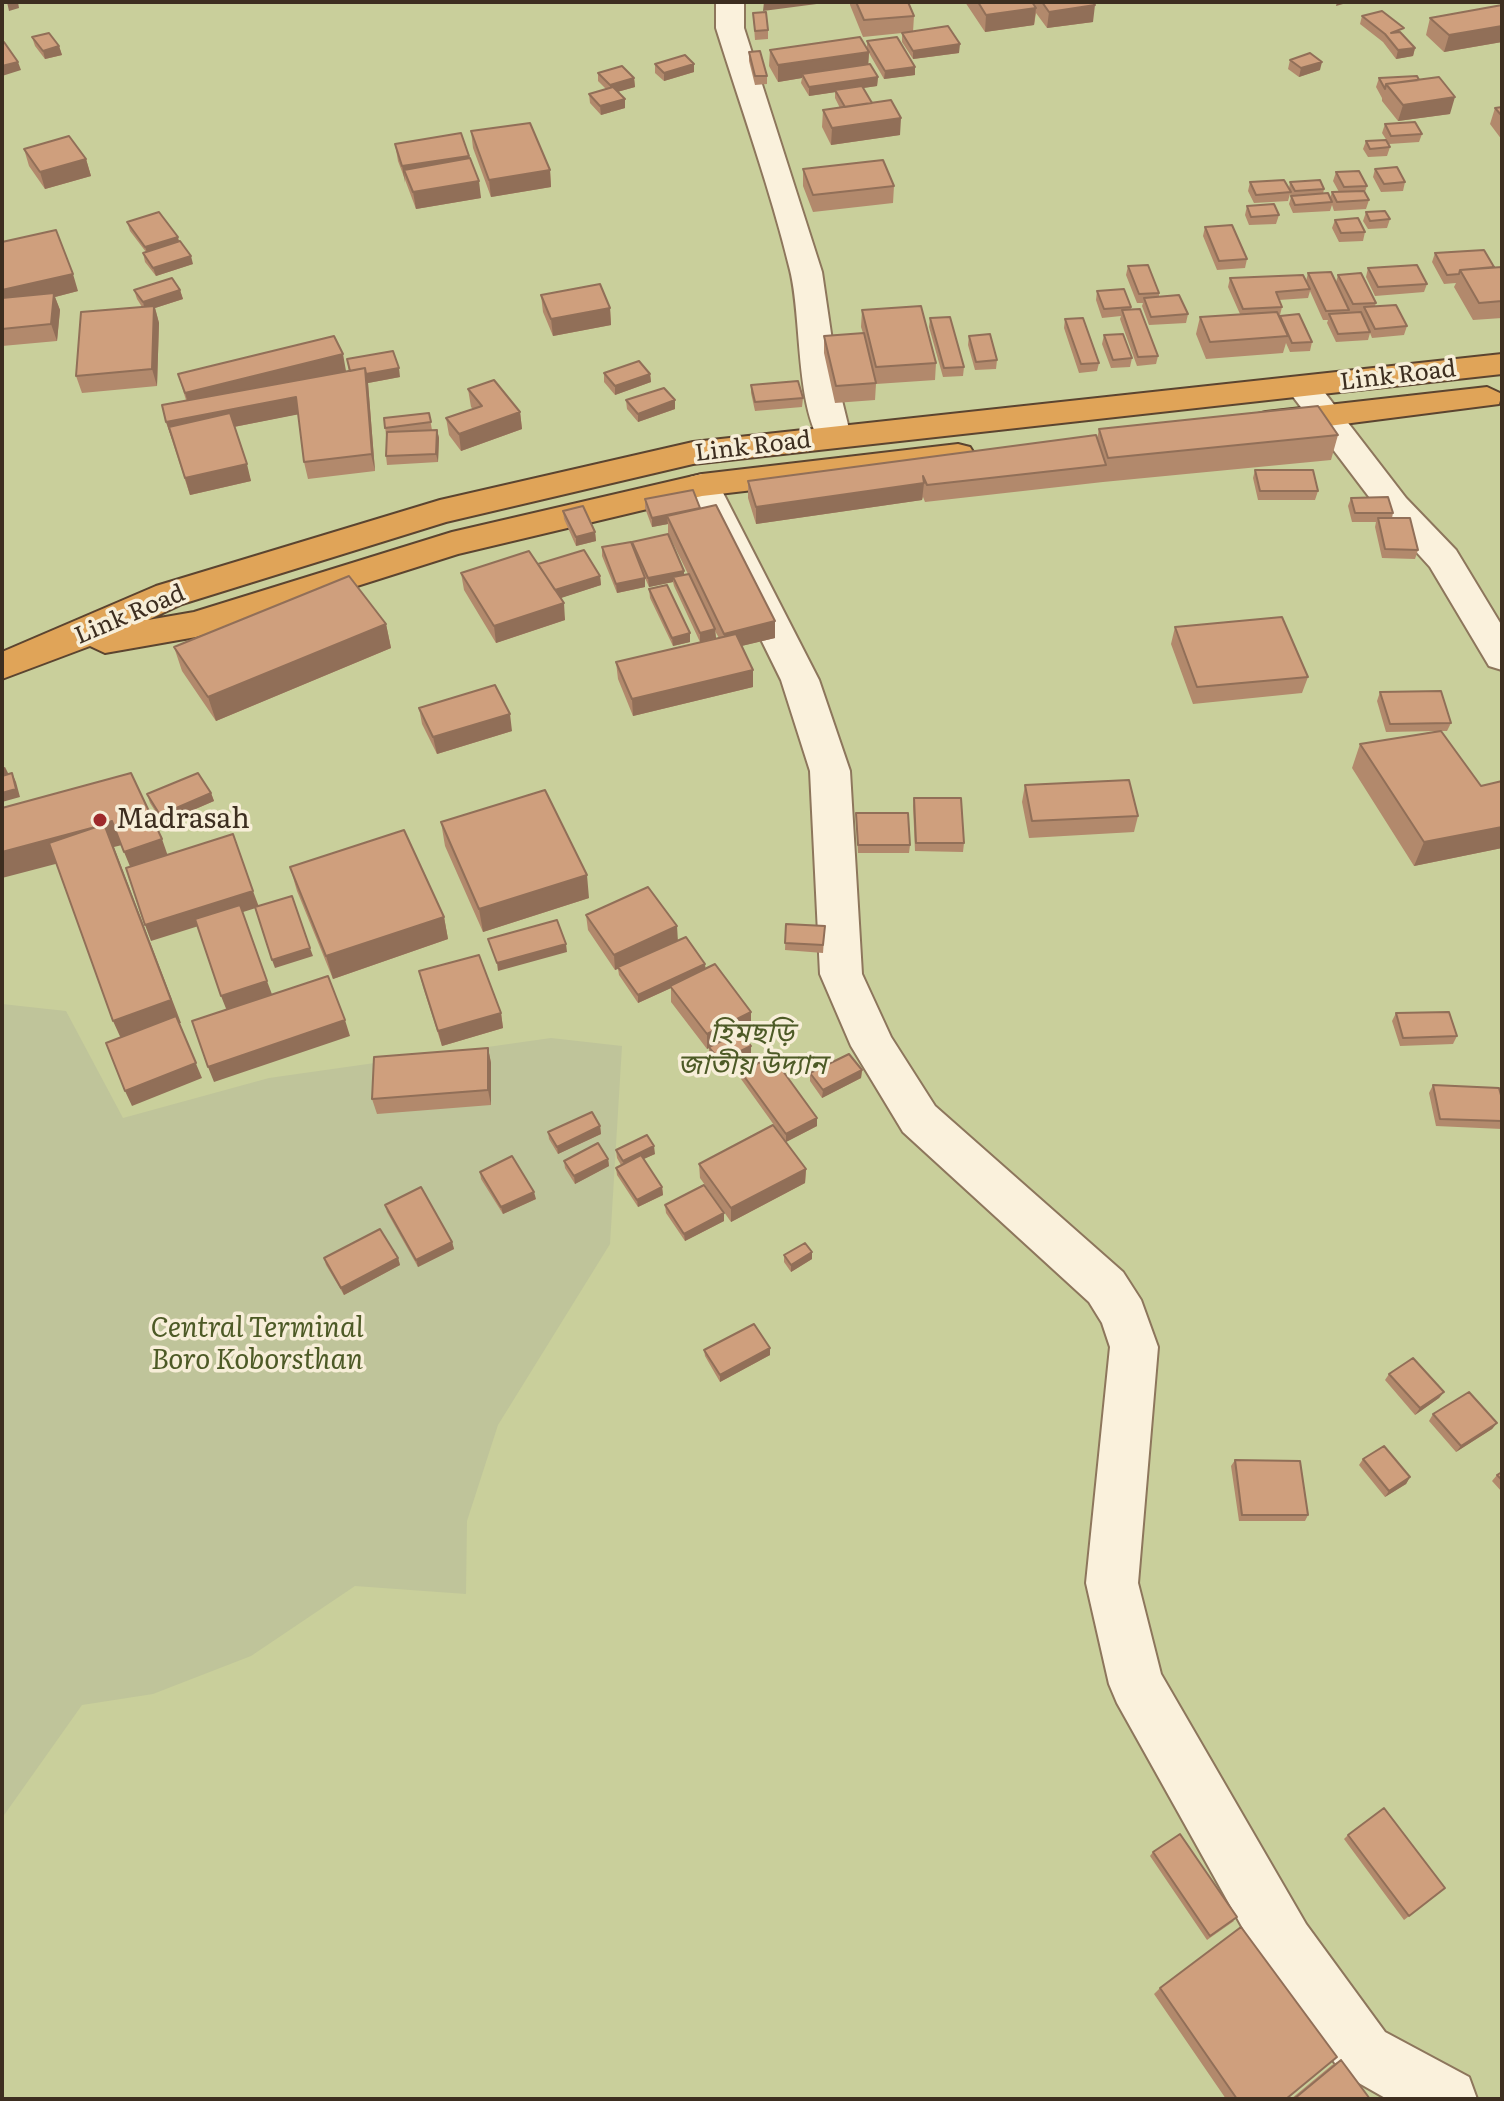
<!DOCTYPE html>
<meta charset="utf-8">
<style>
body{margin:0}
#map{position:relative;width:1504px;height:2101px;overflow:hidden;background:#f0e4c8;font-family:Literata,serif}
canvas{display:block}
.frame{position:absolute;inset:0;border:4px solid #3d2e20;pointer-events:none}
</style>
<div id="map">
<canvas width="1504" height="2101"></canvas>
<div class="frame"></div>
</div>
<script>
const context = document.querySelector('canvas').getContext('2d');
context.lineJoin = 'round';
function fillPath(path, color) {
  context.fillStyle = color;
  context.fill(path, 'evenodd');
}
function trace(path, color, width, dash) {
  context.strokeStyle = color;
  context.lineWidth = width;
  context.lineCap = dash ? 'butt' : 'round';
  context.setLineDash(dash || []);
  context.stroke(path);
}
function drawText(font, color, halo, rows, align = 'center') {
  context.font = font + ' Literata,"Noto Sans Bengali",serif';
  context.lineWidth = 7;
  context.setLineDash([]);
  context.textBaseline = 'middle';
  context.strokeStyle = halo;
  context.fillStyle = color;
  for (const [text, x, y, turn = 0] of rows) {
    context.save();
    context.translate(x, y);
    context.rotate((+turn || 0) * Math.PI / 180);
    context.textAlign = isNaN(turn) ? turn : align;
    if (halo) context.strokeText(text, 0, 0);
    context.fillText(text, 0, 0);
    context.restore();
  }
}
fillPath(new Path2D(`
 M 2,2 L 1502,2 L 1502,2099 L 2,2099 Z`), '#c9cf9b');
fillPath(new Path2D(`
 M 2,1004 L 66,1011 L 123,1118 L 269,1078 L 551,1038 L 622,1046 L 610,1244 L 498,1425 L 467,1521 L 466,1594 L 355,1586 L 251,1656 L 153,1694 L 82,1705 L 2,1818 Z`), '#bfc49a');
const street = new Path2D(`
 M 716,2 L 744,2 L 744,28 L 822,272 L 839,388 L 851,437 L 846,445 L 834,448 L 822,445 C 795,404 802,318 790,270 C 770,188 741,108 716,28 Z
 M 1303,377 L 1315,380 L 1406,498 L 1456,550 L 1502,626 L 1502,670 L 1489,666 L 1430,567 L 1382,514 L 1291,394 L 1286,387 L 1291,380 Z
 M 702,474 L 714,477 L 719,485 L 819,680 L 850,771 L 862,974 L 891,1037 L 935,1106 L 1123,1272 L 1141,1300 L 1158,1347 L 1138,1583 L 1161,1674 L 1306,1924 L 1385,2032 L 1469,2077 L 1477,2099 L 1387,2099 L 1343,2074 L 1264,1966 L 1117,1703 L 1109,1684 L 1086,1583 L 1110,1347 L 1102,1323 L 1089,1302 L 903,1132 L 851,1046 L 820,974 L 810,771 L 781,680 L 685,485 L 690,477 Z`);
const highway = new Path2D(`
 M 1502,354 L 1502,374 L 693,464 L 446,522 L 182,604 L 148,620 L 194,612 L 452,532 L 702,474 L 958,444 L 970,447 L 975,455 L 970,463 L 958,466 L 702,496 L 458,554 L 196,637 L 105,653 L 90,646 L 2,679 L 2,652 L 156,586 L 440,500 L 693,442 Z
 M 1487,387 L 1502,394 L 1499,404 L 1266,434 L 1254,431 L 1249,423 L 1254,415 L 1266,412 Z`);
trace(street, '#8d765c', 4);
trace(highway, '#5b4430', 4);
fillPath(street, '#faf1dc');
fillPath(highway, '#e0a458');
fillPath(new Path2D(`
 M 850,2 L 908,2 L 914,16 L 913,32 L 959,53 L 913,59 L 902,42 L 902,33 L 863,37 L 850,5 Z
 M 965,2 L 1093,2 L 1093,22 L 1047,28 L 1036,13 L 1034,25 L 985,32 Z
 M 1502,5 L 1502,42 L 1444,52 L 1426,35 L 1430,18 Z
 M 753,13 L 768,30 L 768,39 L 755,40 Z
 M 1362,16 L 1403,34 L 1415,48 L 1413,56 L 1396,59 L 1383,42 L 1360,24 Z
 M 32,37 L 59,46 L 62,55 L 45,59 L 35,46 Z
 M 867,41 L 915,67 L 915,75 L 884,79 L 869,53 L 868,64 L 878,77 L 877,86 L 863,88 L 872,103 L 900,135 L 831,145 L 822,127 L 823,110 L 840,108 L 835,98 L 835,92 L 809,96 L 801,83 L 802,78 L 778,82 L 769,66 L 770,50 L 867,48 Z
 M 749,52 L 767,76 L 767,84 L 755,85 L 749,61 Z
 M 1290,60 L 1320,70 L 1299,77 L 1288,69 Z
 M 655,64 L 694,64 L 694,72 L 664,81 L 655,73 Z
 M 598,73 L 634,78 L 635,87 L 617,92 L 625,99 L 625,108 L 601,115 L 590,103 L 589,94 L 606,89 L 598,81 Z
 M 1379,78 L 1419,80 L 1450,114 L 1398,121 L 1382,101 L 1382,98 L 1376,87 Z
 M 1502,107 L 1502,140 L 1490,124 L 1495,108 Z
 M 1385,124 L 1422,134 L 1419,142 L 1389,144 L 1382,133 Z
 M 471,131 L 550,170 L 551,187 L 491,197 L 473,148 Z
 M 1366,141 L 1390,147 L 1387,156 L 1368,157 L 1363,149 Z
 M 395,144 L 469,156 L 481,198 L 416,209 L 398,161 Z
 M 24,149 L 86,159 L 91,176 L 45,189 L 29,166 Z
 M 803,169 L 894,186 L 893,203 L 813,212 L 803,186 Z
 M 1375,169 L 1405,182 L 1403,191 L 1381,192 L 1373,177 Z
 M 1336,172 L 1367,186 L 1365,192 L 1369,200 L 1366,209 L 1334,211 L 1332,205 L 1330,211 L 1293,213 L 1289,204 L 1291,197 L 1290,194 L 1288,201 L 1254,203 L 1248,191 L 1250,182 L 1289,189 L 1290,182 L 1324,189 L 1323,194 L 1330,198 L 1332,192 L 1339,192 L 1333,181 Z
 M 1247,206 L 1279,215 L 1276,224 L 1249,225 L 1245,215 Z
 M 1366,212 L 1390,219 L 1387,228 L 1368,229 L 1363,221 Z
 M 1335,220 L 1365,232 L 1363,241 L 1339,242 L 1332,228 Z
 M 127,222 L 193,264 L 156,276 L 145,262 L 143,253 L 146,252 L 130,231 Z
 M 1205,227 L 1247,259 L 1245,268 L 1217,270 L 1203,236 Z
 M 2,242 L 78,291 L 55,297 L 60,310 L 57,341 L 2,346 Z
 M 1435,253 L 1494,267 L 1502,267 L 1502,318 L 1473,320 L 1454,287 L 1456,283 L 1444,284 L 1432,262 Z
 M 1128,266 L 1159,293 L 1159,296 L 1188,314 L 1186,323 L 1149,325 L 1142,306 L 1143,303 L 1137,303 L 1126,275 Z
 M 1368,268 L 1427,284 L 1424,292 L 1375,296 L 1366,277 Z
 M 1308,273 L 1336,282 L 1338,275 L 1376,303 L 1375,306 L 1407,326 L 1404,335 L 1372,338 L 1370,333 L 1368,340 L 1336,342 L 1327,323 L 1328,320 L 1323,320 L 1310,291 L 1308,298 L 1279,300 L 1282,307 L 1280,315 L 1278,315 L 1312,342 L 1310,351 L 1290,352 L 1286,343 L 1283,353 L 1206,359 L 1196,334 L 1200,317 L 1240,314 L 1228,287 L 1230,278 L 1306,281 Z
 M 134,290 L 180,290 L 183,299 L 155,308 L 159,323 L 157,386 L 82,393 L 76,376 L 142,307 L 137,299 Z
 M 1097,291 L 1131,307 L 1131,310 L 1158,356 L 1156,364 L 1137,366 L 1120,319 L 1121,316 L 1102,318 L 1096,300 Z
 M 541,295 L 610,308 L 611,325 L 553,336 L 543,312 Z
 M 862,310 L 936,363 L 935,380 L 876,384 L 875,400 L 835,403 L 824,353 L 824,336 L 863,333 L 861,327 Z
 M 930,318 L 964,367 L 963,376 L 943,377 L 929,327 Z
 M 1065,319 L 1099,363 L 1097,371 L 1079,373 L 1064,328 Z
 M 1104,335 L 1132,358 L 1130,367 L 1111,368 L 1102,344 Z
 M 969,336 L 997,360 L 996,369 L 975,370 L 968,345 Z
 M 347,359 L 400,377 L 368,383 L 375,471 L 308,479 L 304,462 L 298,414 L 234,427 L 251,481 L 190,495 L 166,422 L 186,400 L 178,374 L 346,371 L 349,371 Z
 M 604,373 L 650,374 L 651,382 L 615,395 L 604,382 Z
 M 751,385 L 803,398 L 802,407 L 755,411 L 751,393 Z
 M 468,389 L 520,412 L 522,429 L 461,451 L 449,435 L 446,418 L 473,409 L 471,407 Z
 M 626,400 L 675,400 L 675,409 L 638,422 L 627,409 Z
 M 429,413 L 432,430 L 437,430 L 439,438 L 438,462 L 387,465 L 386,456 L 386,435 L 384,418 Z
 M 1099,429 L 1338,435 L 1331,460 L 1103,482 L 925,502 L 923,497 L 922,500 L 756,524 L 748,498 L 748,481 L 1097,439 Z
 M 1255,470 L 1318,491 L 1315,500 L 1258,500 L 1253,478 Z
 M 1351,498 L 1393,513 L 1392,518 L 1418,550 L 1415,559 L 1382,558 L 1375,527 L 1376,522 L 1352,522 L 1348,506 Z
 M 645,499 L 700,508 L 775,638 L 741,646 L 753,687 L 633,716 L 618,679 L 616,662 L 719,638 L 715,631 L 716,638 L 700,642 L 674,586 L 673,582 L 649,587 L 645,578 L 645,587 L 617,593 L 602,556 L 602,547 L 633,547 L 632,542 L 684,575 L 688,574 L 668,533 L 668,524 L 652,527 L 645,508 Z
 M 563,511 L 595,532 L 596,541 L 576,546 L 564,519 Z
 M 538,564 L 600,576 L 601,585 L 560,598 L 565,620 L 496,643 L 464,590 L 461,573 Z
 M 649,589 L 690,633 L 690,642 L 673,646 L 650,598 Z
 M 386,624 L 391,648 L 216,721 L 182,671 L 174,647 Z
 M 1175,627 L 1308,677 L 1302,693 L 1193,704 L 1171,644 Z
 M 1380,692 L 1451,723 L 1447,731 L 1441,731 L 1481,786 L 1502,781 L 1502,848 L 1414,866 L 1352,768 L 1360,744 L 1438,731 L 1386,732 L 1377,701 Z
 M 419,708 L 512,731 L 437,754 L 422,724 Z
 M 1025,785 L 1138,816 L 1134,832 L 1029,838 L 1022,802 Z
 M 211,793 L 214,801 L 163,823 L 150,803 L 147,794 Z
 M 914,798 L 964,843 L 963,852 L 915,851 L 913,806 Z
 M 856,813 L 910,845 L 909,853 L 858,853 Z
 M 441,822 L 589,898 L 483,932 L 445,846 Z
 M 290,867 L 444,917 L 448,939 L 333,979 L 297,891 Z
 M 586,915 L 678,940 L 705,964 L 705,969 L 751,1027 L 741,1032 L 751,1053 L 720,1069 L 709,1054 L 709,1048 L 707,1049 L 671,1002 L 671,988 L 638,1003 L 619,975 L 618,969 L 615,970 L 588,930 Z
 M 786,924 L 825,926 L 823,953 L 785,950 Z
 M 419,971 L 501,1013 L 503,1028 L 442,1046 L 423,987 Z
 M 1396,1013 L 1457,1036 L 1453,1044 L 1400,1046 L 1392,1021 Z
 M 488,1048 L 491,1063 L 491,1105 L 377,1114 L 372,1099 Z
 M 862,1070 L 861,1078 L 822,1098 L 810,1081 L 810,1073 Z
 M 741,1072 L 817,1126 L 786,1142 L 806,1169 L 805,1183 L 731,1222 L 700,1178 L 699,1164 L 784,1139 L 741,1079 Z
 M 1433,1085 L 1502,1099 L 1502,1129 L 1436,1126 L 1429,1093 Z
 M 600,1126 L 601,1134 L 558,1154 L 549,1139 L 548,1132 Z
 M 616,1150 L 655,1154 L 643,1159 L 662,1187 L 663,1195 L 638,1207 L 617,1175 L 616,1168 L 621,1165 L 617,1158 Z
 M 608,1159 L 609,1166 L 575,1184 L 565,1168 L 564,1161 Z
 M 480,1172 L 536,1199 L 503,1214 L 481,1179 Z
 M 385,1205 L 452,1242 L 454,1249 L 418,1267 L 387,1212 Z
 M 665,1205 L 724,1213 L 724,1221 L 685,1241 L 666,1213 Z
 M 812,1252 L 812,1259 L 791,1272 L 784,1262 L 784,1255 Z
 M 324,1258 L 398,1258 L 400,1265 L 344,1295 L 326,1265 Z
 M 704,1350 L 770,1355 L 720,1382 L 705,1356 Z
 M 1389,1374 L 1444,1392 L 1439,1398 L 1415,1415 L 1385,1380 Z
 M 1433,1414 L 1497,1423 L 1492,1429 L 1456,1452 L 1429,1421 Z
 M 1363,1459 L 1410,1477 L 1406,1484 L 1385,1497 L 1359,1465 Z
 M 1235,1460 L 1308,1515 L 1305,1521 L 1239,1521 L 1231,1466 Z
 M 1502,1472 L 1502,1492 L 1492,1481 L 1497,1475 Z
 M 1348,1835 L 1445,1888 L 1404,1920 L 1344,1839 Z
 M 1153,1852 L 1234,1921 L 1207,1940 L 1150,1856 Z
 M 1160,1988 L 1286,2099 L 1226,2099 L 1154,1994 Z
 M 1341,2060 L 1370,2099 L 1291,2099 L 1332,2065 Z`), '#b2896c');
fillPath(new Path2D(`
 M 7,2 L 18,2 L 19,8 L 9,11 Z
 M 764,2 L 832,2 L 763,11 Z
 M 1337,2 L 1344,2 L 1343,4 L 1336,6 Z
 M 1095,5 L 1093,22 L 1047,28 L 1049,12 Z
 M 1036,8 L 1034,25 L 985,32 L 986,15 Z
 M 1502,26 L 1502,42 L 1444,52 L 1449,35 Z
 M 960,44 L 959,53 L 913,59 L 913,51 Z
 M 59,46 L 62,55 L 45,59 L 43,51 Z
 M 1415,48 L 1413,56 L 1396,59 L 1398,50 Z
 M 869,52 L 868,69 L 802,74 L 802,78 L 778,82 L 778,65 Z
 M 18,62 L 21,70 L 2,76 L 2,66 Z
 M 1322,62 L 1320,70 L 1299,77 L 1301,68 Z
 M 694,64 L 694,72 L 664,81 L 664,73 Z
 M 915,67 L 915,75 L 884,79 L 885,71 Z
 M 878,77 L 877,86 L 809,96 L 809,87 Z
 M 634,78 L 635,87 L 610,94 L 610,85 Z
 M 1455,97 L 1450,114 L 1398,121 L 1403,105 Z
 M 625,99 L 625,108 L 601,115 L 600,106 Z
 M 901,118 L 900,135 L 831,145 L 832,128 Z
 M 469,156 L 471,173 L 404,170 L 405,183 L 402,166 Z
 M 86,159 L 91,176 L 45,189 L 40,172 Z
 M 550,170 L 551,187 L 491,197 L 489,180 Z
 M 479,181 L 481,198 L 416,209 L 413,192 Z
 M 178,237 L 180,245 L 148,255 L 145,247 Z
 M 191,256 L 193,264 L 156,276 L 153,268 Z
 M 73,274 L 78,291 L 55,297 L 60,310 L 57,341 L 51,324 L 2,309 L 2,290 Z
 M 180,290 L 183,299 L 155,308 L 159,323 L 157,386 L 152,369 L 145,311 L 143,302 Z
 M 610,308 L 611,325 L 553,336 L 551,319 Z
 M 343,354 L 346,371 L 190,410 L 185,393 Z
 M 399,368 L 400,377 L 368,383 L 375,471 L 352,376 Z
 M 650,374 L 651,382 L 615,395 L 615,386 Z
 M 296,397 L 300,414 L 172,439 L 166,422 Z
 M 675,400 L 675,409 L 638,422 L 638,414 Z
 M 520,412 L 522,429 L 461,451 L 459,434 Z
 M 437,430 L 439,438 L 438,462 L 436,454 Z
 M 247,464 L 251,481 L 190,495 L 185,478 Z
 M 924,483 L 922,500 L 756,524 L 756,507 Z
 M 700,509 L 667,516 L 668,524 L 652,527 L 652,518 Z
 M 595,532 L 596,541 L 576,546 L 576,537 Z
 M 684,571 L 684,579 L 673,577 L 673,582 L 649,587 L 648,578 Z
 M 600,576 L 601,585 L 555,600 L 554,591 Z
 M 645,578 L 645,587 L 617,593 L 616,584 Z
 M 564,603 L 565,620 L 496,643 L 494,626 Z
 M 775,621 L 775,638 L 725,650 L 724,634 Z
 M 386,624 L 391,648 L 216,721 L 208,697 Z
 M 715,629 L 716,638 L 700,642 L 700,633 Z
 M 690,633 L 690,642 L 673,646 L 672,638 Z
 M 753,670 L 753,687 L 633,716 L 632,699 Z
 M 510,714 L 512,731 L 437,754 L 433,737 Z
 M 5,767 L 9,775 L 2,778 L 2,768 Z
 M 12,773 L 16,782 L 20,797 L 2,802 L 2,793 Z
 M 211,793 L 214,801 L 163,823 L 160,815 Z
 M 112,821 L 122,845 L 114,847 L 181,1023 L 179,1023 L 202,1078 L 132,1106 L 125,1091 L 123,1043 L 113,1021 L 104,824 Z
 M 99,826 L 109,850 L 2,878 L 2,852 Z
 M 1502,827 L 1502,848 L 1414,866 L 1424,842 Z
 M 162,839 L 170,862 L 134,876 L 124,852 Z
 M 587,875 L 589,898 L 483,932 L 479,909 Z
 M 253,891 L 259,907 L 151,941 L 145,925 Z
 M 444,917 L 448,939 L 333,979 L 326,956 Z
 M 677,926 L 678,942 L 615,970 L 614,955 Z
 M 566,944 L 567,952 L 498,971 L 497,963 Z
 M 310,948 L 313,956 L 275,968 L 272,960 Z
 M 705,964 L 706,972 L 670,986 L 671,988 L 638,1003 L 638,995 Z
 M 267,981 L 273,997 L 227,1011 L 221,996 Z
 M 751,1012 L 751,1027 L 707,1049 L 707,1034 Z
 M 501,1013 L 503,1028 L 442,1046 L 438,1031 Z
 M 345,1020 L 350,1036 L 214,1082 L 208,1067 Z
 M 751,1046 L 751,1053 L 720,1069 L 720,1061 Z
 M 488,1048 L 491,1063 L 491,1105 L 488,1090 Z
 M 862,1070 L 861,1078 L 822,1098 L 823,1090 Z
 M 817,1118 L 817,1126 L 786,1142 L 786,1134 Z
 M 600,1126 L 601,1134 L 558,1154 L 557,1147 Z
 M 654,1146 L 655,1154 L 624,1168 L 623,1161 Z
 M 608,1159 L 609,1166 L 575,1184 L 574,1176 Z
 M 806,1169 L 805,1183 L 731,1222 L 731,1208 Z
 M 662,1187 L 663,1195 L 638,1207 L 637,1200 Z
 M 534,1192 L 536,1199 L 503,1214 L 501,1207 Z
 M 724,1213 L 724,1221 L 685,1241 L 684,1234 Z
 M 452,1242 L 454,1249 L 418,1267 L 416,1260 Z
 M 812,1252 L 812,1259 L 791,1272 L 791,1265 Z
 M 398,1258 L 400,1265 L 344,1295 L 341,1288 Z
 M 770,1348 L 770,1355 L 720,1382 L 720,1375 Z
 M 1444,1392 L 1439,1398 L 1415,1415 L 1420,1408 Z
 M 1497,1423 L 1492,1429 L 1456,1452 L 1461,1446 Z
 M 1410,1477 L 1406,1484 L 1385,1497 L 1389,1491 Z`), '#916f58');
const building = new Path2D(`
 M 856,2 L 908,2 L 914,16 L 864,20 Z
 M 978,2 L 1032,2 L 1036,8 L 986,15 Z
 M 1042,2 L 1093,2 L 1095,5 L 1049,12 Z
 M 1502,5 L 1502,26 L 1449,35 L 1430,18 Z
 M 1382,11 L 1404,28 L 1391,33 L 1400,32 L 1415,48 L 1398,50 L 1385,34 L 1362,16 Z
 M 766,12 L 768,30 L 755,31 L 753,13 Z
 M 948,26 L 960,44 L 913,51 L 902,33 Z
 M 49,33 L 59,46 L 43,51 L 32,37 Z
 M 860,37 L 869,52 L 778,65 L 770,50 Z
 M 897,37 L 915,67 L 885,71 L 867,41 Z
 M 2,42 L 4,42 L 18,62 L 2,66 Z
 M 760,51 L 767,76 L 755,76 L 749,52 Z
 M 1310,53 L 1322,62 L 1301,68 L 1290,60 Z
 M 685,55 L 694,64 L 664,73 L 655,64 Z
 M 870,64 L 878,77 L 809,87 L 802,74 Z
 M 622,66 L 634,78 L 610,85 L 598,73 Z
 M 1417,76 L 1419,80 L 1386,84 L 1385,89 L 1379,78 Z
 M 1439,77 L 1455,97 L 1403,105 L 1386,84 Z
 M 862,86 L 872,103 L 845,107 L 835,90 Z
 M 613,87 L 625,99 L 600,106 L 589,94 Z
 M 891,100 L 901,118 L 832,128 L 823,110 Z
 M 1502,107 L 1502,116 L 1495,108 Z
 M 1415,122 L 1422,134 L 1391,136 L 1385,124 Z
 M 530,123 L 550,170 L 489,180 L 471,131 Z
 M 461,133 L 469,156 L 402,166 L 395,144 Z
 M 69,136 L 86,159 L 40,172 L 24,149 Z
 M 1386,140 L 1390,147 L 1370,149 L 1366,141 Z
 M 470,158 L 479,181 L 413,192 L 404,170 Z
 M 883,160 L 894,186 L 813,195 L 803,169 Z
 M 1397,167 L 1405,182 L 1384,184 L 1375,169 Z
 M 1359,171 L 1367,186 L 1344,187 L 1336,172 Z
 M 1284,180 L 1291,192 L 1256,195 L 1250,182 Z
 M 1320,180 L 1324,189 L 1295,191 L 1290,182 Z
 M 1364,191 L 1369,200 L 1337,202 L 1332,192 Z
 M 1328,193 L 1332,202 L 1295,205 L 1291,196 Z
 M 1274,204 L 1279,215 L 1251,217 L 1247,206 Z
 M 1385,211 L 1390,219 L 1370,221 L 1366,212 Z
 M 159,212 L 178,237 L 145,247 L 127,222 Z
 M 1358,218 L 1365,232 L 1341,233 L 1335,220 Z
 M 1232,225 L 1247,259 L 1219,261 L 1205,227 Z
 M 56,230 L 73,274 L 2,290 L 2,242 Z
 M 180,241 L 191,256 L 153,268 L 143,253 Z
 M 1484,250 L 1494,267 L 1460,270 L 1459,274 L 1447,275 L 1435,253 Z
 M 1148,265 L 1159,293 L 1139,294 L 1128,266 Z
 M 1417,265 L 1427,284 L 1378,287 L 1368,268 Z
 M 1502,267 L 1502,301 L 1479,303 L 1460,270 Z
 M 1331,272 L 1349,310 L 1326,311 L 1308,273 Z
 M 1361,273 L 1376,303 L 1353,304 L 1338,275 Z
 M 1303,275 L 1310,289 L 1276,292 L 1282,307 L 1243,309 L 1230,278 Z
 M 172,278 L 180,290 L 143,302 L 134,290 Z
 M 600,284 L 610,308 L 551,319 L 541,295 Z
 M 1124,289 L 1131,307 L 1104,309 L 1097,291 Z
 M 54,293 L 51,324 L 2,329 L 2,298 Z
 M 1179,295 L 1188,314 L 1151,317 L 1144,298 Z
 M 1396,305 L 1407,326 L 1375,329 L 1364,307 Z
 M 154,306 L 152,369 L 76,376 L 81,312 Z
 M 921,306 L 936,363 L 876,367 L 862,310 Z
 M 1140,309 L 1158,356 L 1138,357 L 1122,310 Z
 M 1277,312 L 1288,336 L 1210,342 L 1200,317 Z
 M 1361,312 L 1370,332 L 1338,334 L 1329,314 Z
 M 1299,314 L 1312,342 L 1292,343 L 1280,316 Z
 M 950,317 L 964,367 L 944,368 L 930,318 Z
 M 1083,318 L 1099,363 L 1081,364 L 1065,319 Z
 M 864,333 L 876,383 L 836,386 L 824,336 Z
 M 990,334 L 997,360 L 976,362 L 969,336 Z
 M 1123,334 L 1132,358 L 1113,360 L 1104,335 Z
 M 334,336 L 343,354 L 185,393 L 178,374 Z
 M 393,351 L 399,368 L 366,374 L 365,368 L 350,371 L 347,359 Z
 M 639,361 L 650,374 L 615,386 L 604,373 Z
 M 365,368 L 372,454 L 304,462 L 296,397 L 166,422 L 162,405 Z
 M 494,380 L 520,412 L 459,434 L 446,418 L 482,406 L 468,389 Z
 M 798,381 L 803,398 L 755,402 L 751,385 Z
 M 664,388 L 675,400 L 638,414 L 626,400 Z
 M 1318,406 L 1338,435 L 1108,458 L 1099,429 Z
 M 230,413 L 247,464 L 185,478 L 169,427 Z
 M 429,413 L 431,422 L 385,428 L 384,418 Z
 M 437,430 L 436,454 L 386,456 L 387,432 Z
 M 1096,435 L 1106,465 L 927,485 L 923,476 L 924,483 L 756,507 L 748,481 Z
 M 1255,470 L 1313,470 L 1318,491 L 1260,491 Z
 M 693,490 L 700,508 L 652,518 L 645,499 Z
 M 1388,497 L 1393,513 L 1355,513 L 1351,498 Z
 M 716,505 L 775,621 L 724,634 L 667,516 Z
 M 583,506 L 595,532 L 576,537 L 563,511 Z
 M 1378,518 L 1410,518 L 1418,550 L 1385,549 Z
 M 668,534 L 684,571 L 648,578 L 632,542 Z
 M 631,542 L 645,578 L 616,584 L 602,547 Z
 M 584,550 L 600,576 L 555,590 L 538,564 Z
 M 529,551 L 564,603 L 494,626 L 461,573 Z
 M 689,574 L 715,629 L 700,633 L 673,577 Z
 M 349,576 L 386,624 L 208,697 L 174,647 Z
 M 667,585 L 690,633 L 672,638 L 649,589 Z
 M 1282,617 L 1308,677 L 1197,687 L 1175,627 Z
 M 736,634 L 753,670 L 632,699 L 616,662 Z
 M 495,685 L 510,714 L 433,737 L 419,708 Z
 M 1441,691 L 1451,723 L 1390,724 L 1380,692 Z
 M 1441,731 L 1481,786 L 1502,781 L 1502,827 L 1424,842 L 1360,744 Z
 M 12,773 L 16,789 L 2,793 L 2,776 Z
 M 131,773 L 162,839 L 124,852 L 112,821 L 104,824 L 171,1000 L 113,1021 L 49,843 L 99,826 L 2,852 L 2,808 Z
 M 198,773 L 211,793 L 160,815 L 147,794 Z
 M 1129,780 L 1138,816 L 1032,821 L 1025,785 Z
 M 545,790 L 587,875 L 479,909 L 441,822 Z
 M 914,798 L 961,798 L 964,843 L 916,843 Z
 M 856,813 L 908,813 L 910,845 L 858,845 Z
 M 404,830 L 444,917 L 326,956 L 290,867 Z
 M 233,834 L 253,891 L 145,925 L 126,868 Z
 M 648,887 L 677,926 L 614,955 L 586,915 Z
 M 292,896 L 310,948 L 272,960 L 255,907 Z
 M 240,905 L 267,981 L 221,996 L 195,919 Z
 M 557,920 L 566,944 L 497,963 L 488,939 Z
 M 786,924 L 825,926 L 823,945 L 785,943 Z
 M 686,937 L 705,964 L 638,995 L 618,967 Z
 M 479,955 L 501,1013 L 438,1031 L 419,971 Z
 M 715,964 L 751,1012 L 707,1034 L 670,986 Z
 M 328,976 L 345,1020 L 208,1067 L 192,1021 Z
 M 1449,1012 L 1457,1036 L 1403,1038 L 1396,1013 Z
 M 176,1016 L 196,1063 L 125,1091 L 106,1043 Z
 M 740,1032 L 751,1046 L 720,1061 L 709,1047 Z
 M 488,1048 L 488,1090 L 372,1099 L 374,1057 Z
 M 849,1054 L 862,1070 L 823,1090 L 810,1073 Z
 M 772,1056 L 817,1118 L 786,1134 L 741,1072 Z
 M 1433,1085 L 1499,1088 L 1502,1099 L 1502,1121 L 1440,1119 Z
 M 592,1112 L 600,1126 L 557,1147 L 548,1132 Z
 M 773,1125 L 806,1169 L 731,1208 L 699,1164 Z
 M 647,1135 L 654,1146 L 623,1161 L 616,1150 Z
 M 598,1143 L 608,1159 L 574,1176 L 564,1161 Z
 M 641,1155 L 662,1187 L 637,1200 L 616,1168 Z
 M 512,1156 L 534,1192 L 501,1207 L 480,1172 Z
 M 704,1185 L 724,1213 L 684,1234 L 665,1205 Z
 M 421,1187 L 452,1242 L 416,1260 L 385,1205 Z
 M 380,1229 L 398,1258 L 341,1288 L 324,1258 Z
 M 805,1243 L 812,1252 L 791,1265 L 784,1255 Z
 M 754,1324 L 770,1348 L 720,1375 L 704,1350 Z
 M 1413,1358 L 1444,1392 L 1420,1408 L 1389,1374 Z
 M 1469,1392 L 1497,1423 L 1461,1446 L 1433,1414 Z
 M 1384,1446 L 1410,1477 L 1389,1491 L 1363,1459 Z
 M 1235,1460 L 1300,1461 L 1308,1515 L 1242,1515 Z
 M 1502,1472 L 1502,1480 L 1497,1475 Z
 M 1384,1808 L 1445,1888 L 1409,1916 L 1348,1835 Z
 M 1180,1834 L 1237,1917 L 1210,1936 L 1153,1852 Z
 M 1241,1927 L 1337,2057 L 1286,2099 L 1237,2099 L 1160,1988 Z
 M 1341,2060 L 1370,2099 L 1294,2099 Z`);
fillPath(building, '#cf9f7d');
trace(building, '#916f58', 2);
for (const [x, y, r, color] of [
 [100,820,8,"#9e2a2b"]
]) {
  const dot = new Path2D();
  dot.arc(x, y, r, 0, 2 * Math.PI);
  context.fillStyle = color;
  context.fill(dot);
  trace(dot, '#f7eed8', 3);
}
drawText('24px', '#3d2e20', '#f7eed8', [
 ["Link Road",1398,376,-7],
 ["Link Road",753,447,-7],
 ["Link Road",130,615,-23]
]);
drawText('28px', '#3d2e20', '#f7eed8', [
 ["Madrasah",116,820]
], 'left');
drawText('italic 28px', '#4d5a26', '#f7eed8', [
 ["হিমছড়ি",752,1034],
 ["জাতীয় উদ্যান",752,1066],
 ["Central Terminal",257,1329],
 ["Boro Koborsthan",257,1361]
]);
</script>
